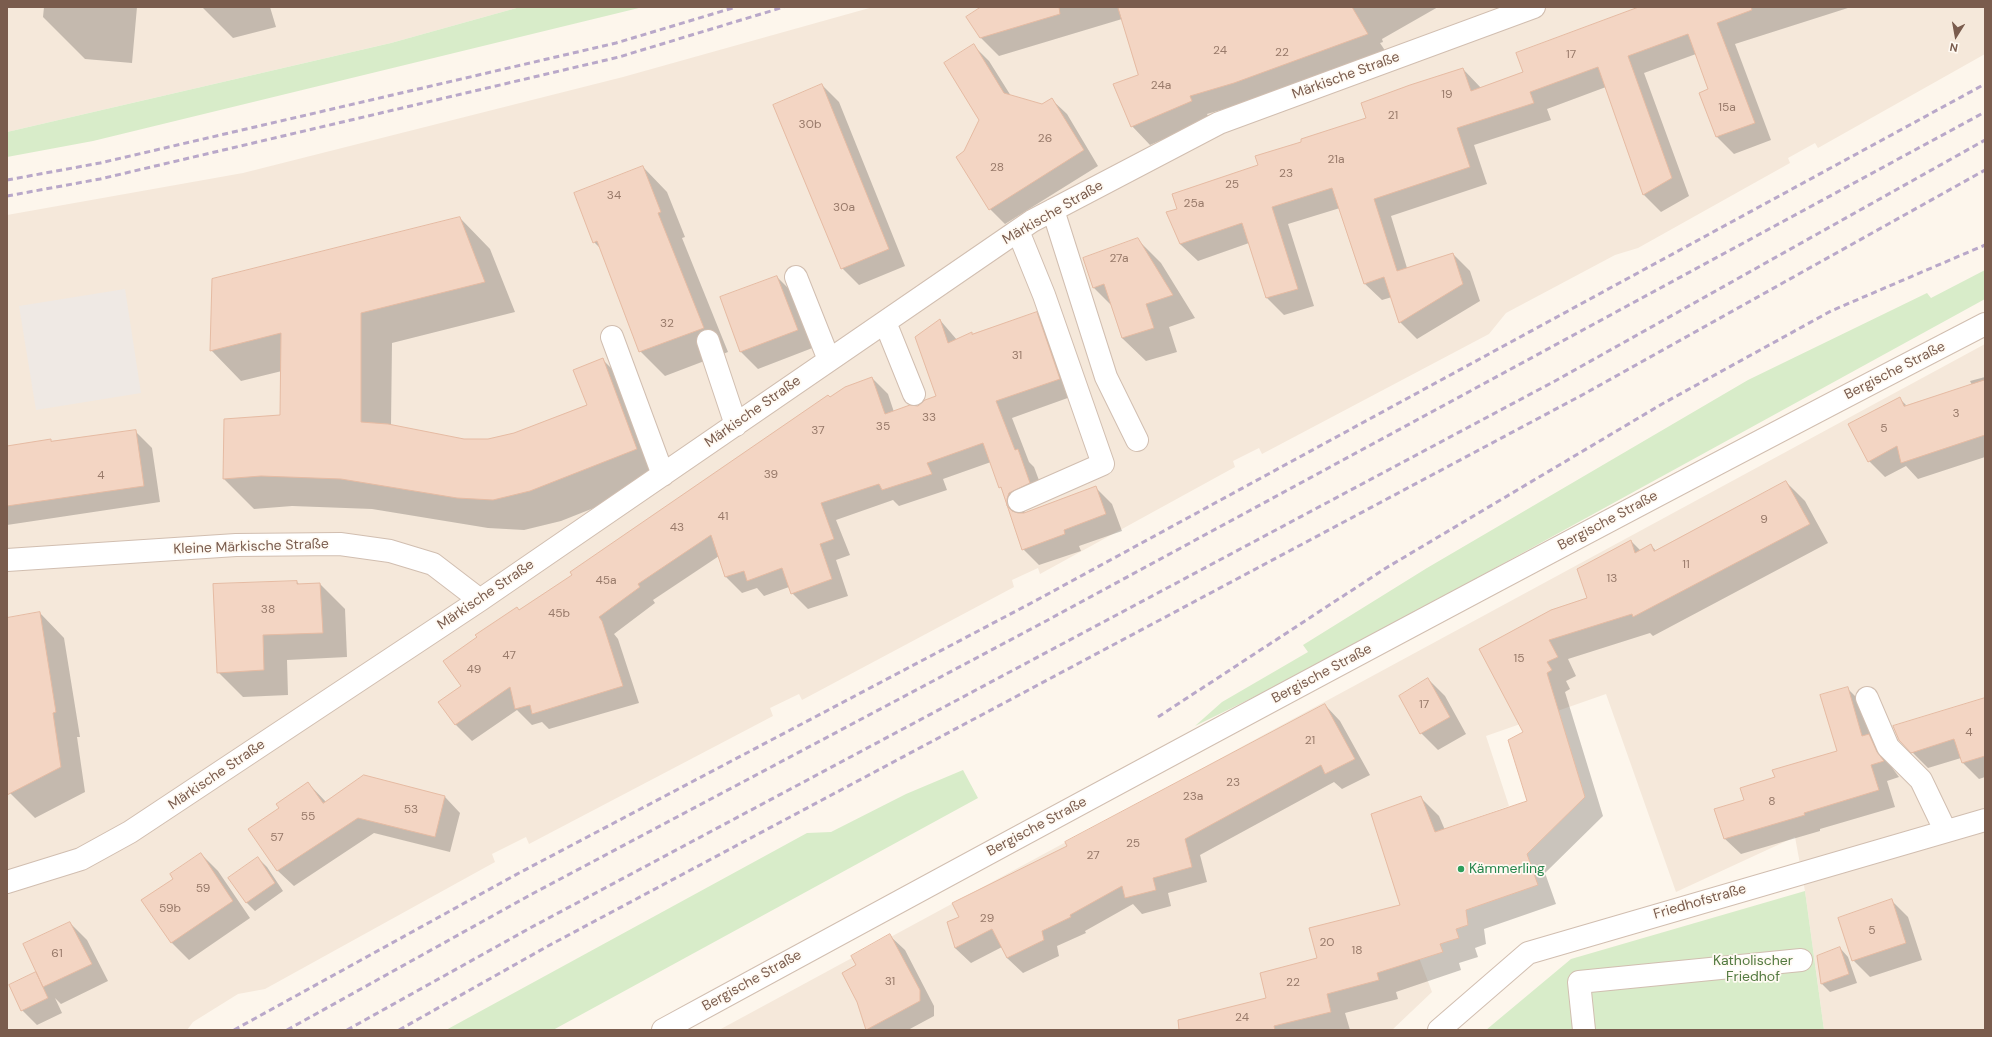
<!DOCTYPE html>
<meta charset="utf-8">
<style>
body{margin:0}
#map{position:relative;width:1992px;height:1037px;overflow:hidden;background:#fdf6ec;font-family:"DM Sans",sans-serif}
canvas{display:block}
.frame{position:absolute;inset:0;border:8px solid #7a5c4d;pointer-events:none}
.north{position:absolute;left:1936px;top:16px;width:40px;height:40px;-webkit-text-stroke:3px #fffaf3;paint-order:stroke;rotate:191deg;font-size:11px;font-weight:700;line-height:16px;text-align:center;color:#7a5c4d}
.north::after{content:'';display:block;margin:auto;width:14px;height:18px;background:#7a5c4d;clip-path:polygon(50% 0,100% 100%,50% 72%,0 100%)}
</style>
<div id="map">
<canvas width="1992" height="1037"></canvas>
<div class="frame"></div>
<div class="north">N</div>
</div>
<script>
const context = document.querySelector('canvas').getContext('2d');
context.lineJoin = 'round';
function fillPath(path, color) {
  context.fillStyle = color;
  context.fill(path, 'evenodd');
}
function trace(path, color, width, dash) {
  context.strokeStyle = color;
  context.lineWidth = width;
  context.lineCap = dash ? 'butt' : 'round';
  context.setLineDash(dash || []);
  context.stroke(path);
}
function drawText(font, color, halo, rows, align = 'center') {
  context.font = font + ' "DM Sans",sans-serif';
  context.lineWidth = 3.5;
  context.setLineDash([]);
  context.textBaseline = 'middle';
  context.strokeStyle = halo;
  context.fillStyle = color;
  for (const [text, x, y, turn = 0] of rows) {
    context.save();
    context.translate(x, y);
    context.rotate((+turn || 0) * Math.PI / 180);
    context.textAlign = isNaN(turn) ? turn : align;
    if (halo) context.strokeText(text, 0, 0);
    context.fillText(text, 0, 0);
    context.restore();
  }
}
fillPath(new Path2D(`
 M 7,7 L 520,7 L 391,43 L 7,132 Z
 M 873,7 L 1985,7 L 1985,54 L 1818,148 L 1815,143 L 1788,158 L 1790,163 L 1638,248 L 1615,255 L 1506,313 L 1489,334 L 1262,454 L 1259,448 L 1233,461 L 1235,467 L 1040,574 L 1038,568 L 1012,580 L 1014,587 L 802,700 L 799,694 L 770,708 L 773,716 L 529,844 L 526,837 L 492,854 L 495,862 L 265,989 L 238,994 L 193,1022 L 187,1030 L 7,1030 L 7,215 L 243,173 L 623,77 Z
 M 1985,344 L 1985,1030 L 1824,1030 L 1805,891 L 1795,837 L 1676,892 L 1606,694 L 1486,736 L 1509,806 L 1435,832 L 1409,931 L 1432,992 L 1392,1030 L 719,1030 Z`), '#f5e8da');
fillPath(new Path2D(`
 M 125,289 L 141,393 L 36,410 L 19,306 Z`), '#efe9e4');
fillPath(new Path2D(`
 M 520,7 L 643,7 L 93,141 L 7,157 L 7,132 L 391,43 Z
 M 1985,270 L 1985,299 L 1311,669 L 1195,726 L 1222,702 L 1308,652 L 1303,645 L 1427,568 L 1748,380 L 1927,293 L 1931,298 Z
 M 963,770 L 978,798 L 553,1030 L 446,1030 L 807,833 L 831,832 L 906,794 Z
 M 1805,891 L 1824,1030 L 1486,1030 L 1571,959 Z`), '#d8ecc9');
fillPath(new Path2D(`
 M 44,7 L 137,7 L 132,63 L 85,59 L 43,17 Z
 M 202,7 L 270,7 L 276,27 L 233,38 Z
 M 983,7 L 1438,7 L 1382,39 L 1383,42 L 1380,43 L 1386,52 L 1252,101 L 1207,114 L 1210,119 L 1150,145 L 1132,126 L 1139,76 L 1122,19 L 999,56 L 981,38 Z
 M 1644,7 L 1851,7 L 1735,44 L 1771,140 L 1734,154 L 1717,137 L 1701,93 L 1710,90 L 1696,54 L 1644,73 L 1689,196 L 1661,212 L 1644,195 L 1606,87 L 1547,109 L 1551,120 L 1474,145 L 1487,184 L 1391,216 L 1407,268 L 1453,254 L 1470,271 L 1480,301 L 1417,339 L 1400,322 L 1392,297 L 1382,300 L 1364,283 L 1340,208 L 1288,224 L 1314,306 L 1284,315 L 1267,298 L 1249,243 L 1198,261 L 1180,244 L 1178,209 L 1302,142 L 1368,119 L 1463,69 L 1481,88 L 1524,72 Z
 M 974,46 L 989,61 L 1011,96 L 1042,105 L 1051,99 L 1067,114 L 1098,166 L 1005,224 L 990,209 L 965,152 L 981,120 Z
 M 822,85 L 839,102 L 905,266 L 859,285 L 842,268 Z
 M 643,167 L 667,192 L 685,237 L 682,238 L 728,352 L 665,376 L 640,351 L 601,249 L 594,242 Z
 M 460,218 L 490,249 L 515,312 L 392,343 L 391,426 L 464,440 L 488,440 L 514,434 L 588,405 L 603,360 L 633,390 L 667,479 L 561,521 L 524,530 L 488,528 L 372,509 L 292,506 L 254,509 L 224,479 L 281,416 L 282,371 L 241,381 L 211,350 Z
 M 1137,239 L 1161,263 L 1195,318 L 1169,327 L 1177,352 L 1146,361 L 1122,338 L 1112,306 L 1093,287 Z
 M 777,277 L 794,294 L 815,347 L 758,369 L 741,352 L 721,298 Z
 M 1036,313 L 1053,329 L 1076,395 L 1012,418 L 1029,462 L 1034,467 L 1046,499 L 1025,510 L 1024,514 L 1096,488 L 1112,504 L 1122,531 L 1079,546 L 1081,551 L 1039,565 L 1023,549 L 1003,491 L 1000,487 L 991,462 L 943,479 L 947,490 L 899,506 L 893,500 L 836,520 L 850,555 L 836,560 L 848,596 L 808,609 L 792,593 L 789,587 L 764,596 L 757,588 L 742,593 L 726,577 L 719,556 L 653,600 L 655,603 L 614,634 L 618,639 L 639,703 L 549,729 L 542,722 L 532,725 L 517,710 L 472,741 L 456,725 L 440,702 L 462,686 L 519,611 L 573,576 L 830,398 L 872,378 L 888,394 L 894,412 L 919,407 L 937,397 L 940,320 L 957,340 Z
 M 1985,377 L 1985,457 L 1918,479 L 1906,466 L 1885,477 L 1869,461 L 1899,398 L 1907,406 L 1972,385 L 1970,381 Z
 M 135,431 L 152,448 L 160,502 L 7,525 L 7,447 L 50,440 L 53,442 Z
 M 1786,482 L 1805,501 L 1828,543 L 1653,636 L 1650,633 L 1568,659 L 1576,676 L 1566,681 L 1570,689 L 1565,692 L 1603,816 L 1545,873 L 1556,904 L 1484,929 L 1486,944 L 1475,948 L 1478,957 L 1459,963 L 1461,970 L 1396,992 L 1398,999 L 1345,1013 L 1350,1030 L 1197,1030 L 1267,998 L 1318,959 L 1402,905 L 1420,797 L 1439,816 L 1445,830 L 1528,802 L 1524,732 L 1480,649 L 1588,598 L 1631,541 L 1641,551 L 1651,545 L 1656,551 Z
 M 297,582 L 300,585 L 320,584 L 345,609 L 347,657 L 287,660 L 288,695 L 243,697 L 218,672 Z
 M 40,613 L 64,638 L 80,737 L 77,737 L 85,792 L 35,818 L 10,793 L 7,772 L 7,619 Z
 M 1428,679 L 1445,696 L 1466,734 L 1438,750 L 1421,733 Z
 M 1847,688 L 1863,704 L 1893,769 L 1899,777 L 1887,781 L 1895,807 L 1820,829 L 1820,831 L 1741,854 L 1724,838 L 1745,801 L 1776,778 L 1838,752 Z
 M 1985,699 L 1985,777 L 1979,779 L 1963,763 L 1961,758 L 1928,768 L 1899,739 Z
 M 1325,705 L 1340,721 L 1370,775 L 1342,789 L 1334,782 L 1200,855 L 1207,882 L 1168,893 L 1171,906 L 1142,914 L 1133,904 L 1085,931 L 1086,933 L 1057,946 L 1059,956 L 1023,973 L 1007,958 L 1002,947 L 971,963 L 955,948 L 960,917 L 1068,847 Z
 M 308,783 L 326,802 L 445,797 L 460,813 L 450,852 L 374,833 L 294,886 L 278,871 L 250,829 L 280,808 Z
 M 201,854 L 218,871 L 250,918 L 189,960 L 172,943 L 143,900 L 174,879 Z
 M 258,858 L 267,867 L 283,891 L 255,911 L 246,902 Z
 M 1891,900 L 1908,917 L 1922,960 L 1870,977 L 1853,960 Z
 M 70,923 L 87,940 L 108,981 L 61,1004 L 55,998 L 62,1013 L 37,1025 L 22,1010 L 36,973 L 39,976 Z
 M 890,936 L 905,950 L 934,1006 L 934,1016 L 908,1030 L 867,1030 L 857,965 Z
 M 1840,948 L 1848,957 L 1857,983 L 1830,992 L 1822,984 Z`), '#0003');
const building = new Path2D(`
 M 981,7 L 1059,7 L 1060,14 L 980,38 L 966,17 Z
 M 1118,7 L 1352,7 L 1368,34 L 1234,83 L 1190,96 L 1192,101 L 1131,127 L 1113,84 L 1138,75 Z
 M 1639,7 L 1751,7 L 1752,10 L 1717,23 L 1755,123 L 1716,137 L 1699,93 L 1708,89 L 1688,34 L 1628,56 L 1672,178 L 1643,195 L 1598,67 L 1530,92 L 1534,103 L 1457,128 L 1470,167 L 1374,199 L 1397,271 L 1453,253 L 1463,284 L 1399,323 L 1384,277 L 1364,284 L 1332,188 L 1272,207 L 1298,289 L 1266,298 L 1242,223 L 1180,244 L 1166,212 L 1177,209 L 1172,194 L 1258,165 L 1255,156 L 1301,142 L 1301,139 L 1366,118 L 1361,103 L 1410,85 L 1463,68 L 1471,91 L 1523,72 L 1516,53 Z
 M 974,44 L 1004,93 L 1042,104 L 1052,98 L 1084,150 L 989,210 L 956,157 L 964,151 L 979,120 L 944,63 Z
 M 822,84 L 889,249 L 841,269 L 773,105 Z
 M 643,166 L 661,212 L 658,213 L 704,328 L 639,352 L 597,241 L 593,243 L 574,193 Z
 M 460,217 L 485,282 L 361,313 L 361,422 L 388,424 L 464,439 L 488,439 L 514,433 L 587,405 L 573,370 L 603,358 L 637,449 L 530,491 L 493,500 L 457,498 L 341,479 L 261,476 L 223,479 L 224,419 L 280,415 L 281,333 L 210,351 L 212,279 Z
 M 1138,238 L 1173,295 L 1146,304 L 1154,328 L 1122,338 L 1104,284 L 1093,288 L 1083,258 Z
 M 777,276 L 798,330 L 740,352 L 720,297 Z
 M 1037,312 L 1060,379 L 996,401 L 1015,450 L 1018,449 L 1030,483 L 1009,493 L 1007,499 L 1007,506 L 1012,511 L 1018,513 L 1024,513 L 1096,486 L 1106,514 L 1064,530 L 1065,534 L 1022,550 L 1001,487 L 999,488 L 983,443 L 927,463 L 932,474 L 882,490 L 879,484 L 821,503 L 834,539 L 820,544 L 832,579 L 791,594 L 782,568 L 747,581 L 744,571 L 725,577 L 711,535 L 638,584 L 640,587 L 599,617 L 602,621 L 623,686 L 532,714 L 530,705 L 515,709 L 510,687 L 455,725 L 438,702 L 461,686 L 443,661 L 477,637 L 475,635 L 517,607 L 519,610 L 572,575 L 570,572 L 828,395 L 830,397 L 845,387 L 872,377 L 885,414 L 910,405 L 918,406 L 925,400 L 936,396 L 915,337 L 940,319 L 948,343 L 972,332 L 972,334 Z
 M 1985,380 L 1985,435 L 1901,463 L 1897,446 L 1868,462 L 1848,424 L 1900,397 L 1904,406 Z
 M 136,430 L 144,486 L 7,506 L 7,446 L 51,439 L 51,441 Z
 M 1786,481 L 1810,524 L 1633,617 L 1632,614 L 1549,640 L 1558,657 L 1547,662 L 1552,670 L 1547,673 L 1585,797 L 1527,854 L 1538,885 L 1466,910 L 1468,925 L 1456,929 L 1459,938 L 1440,944 L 1443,952 L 1377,973 L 1379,980 L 1327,994 L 1331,1012 L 1274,1026 L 1275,1030 L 1179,1030 L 1178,1020 L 1266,998 L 1260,973 L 1317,958 L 1309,928 L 1400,905 L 1371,814 L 1421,796 L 1435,832 L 1527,801 L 1508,740 L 1523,732 L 1479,649 L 1551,610 L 1587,598 L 1577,569 L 1631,540 L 1635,553 L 1651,544 L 1654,551 Z
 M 297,581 L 297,584 L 320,583 L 323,633 L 263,635 L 264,670 L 217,673 L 213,584 Z
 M 40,612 L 56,712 L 53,713 L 61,767 L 7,795 L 7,618 Z
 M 1428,678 L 1450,717 L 1420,734 L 1399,696 Z
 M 1848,687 L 1862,736 L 1869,734 L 1877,752 L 1884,761 L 1871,765 L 1879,790 L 1804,813 L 1805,815 L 1724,839 L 1714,809 L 1744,800 L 1740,788 L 1775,777 L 1772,770 L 1837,751 L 1820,695 Z
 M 1985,698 L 1985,756 L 1962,763 L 1954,739 L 1911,753 L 1899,740 L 1893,726 Z
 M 1325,704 L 1355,759 L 1325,774 L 1321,765 L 1185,839 L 1192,867 L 1153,878 L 1156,890 L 1125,898 L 1122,886 L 1070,915 L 1071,917 L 1042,931 L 1044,940 L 1007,958 L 992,929 L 955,948 L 947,922 L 959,917 L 952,903 L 1067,846 L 1065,842 Z
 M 364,775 L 445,796 L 435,837 L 358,818 L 277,871 L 248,829 L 279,808 L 276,804 L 308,782 L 323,803 Z
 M 201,853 L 233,901 L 171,943 L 141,900 L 173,879 L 170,874 Z
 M 258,857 L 275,883 L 246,903 L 228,878 Z
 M 1892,899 L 1906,943 L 1852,961 L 1838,918 Z
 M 70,922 L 92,964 L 43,987 L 23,944 Z
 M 890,934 L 920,990 L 920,1001 L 866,1030 L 857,1002 L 842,973 L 856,965 L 851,956 Z
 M 1840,947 L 1849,974 L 1821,984 L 1817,956 Z
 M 36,972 L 48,998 L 21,1011 L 9,985 Z`);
fillPath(building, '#f3d5c3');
trace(building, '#e6bba3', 1);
const minor = new Path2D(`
 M 1053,210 L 1106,377 L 1137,440
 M 1018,231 L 1044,295 L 1103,464 L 1019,501
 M 796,277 L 829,360
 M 885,322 L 914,394
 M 612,337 L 663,475
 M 708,341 L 736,425
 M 7,560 L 236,545 L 340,544 L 390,551 L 433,564 L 480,600
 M 1867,698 L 1888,747 L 1921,780 L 1945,830
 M 7,882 L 81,859 L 130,832 L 480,600 L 1032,221 L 1219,123 L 1534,7
 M 663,1030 C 1102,791 1541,554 1985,324
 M 1439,1030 L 1528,953 L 1985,820
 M 1584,1030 L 1579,982 L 1801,960`);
trace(minor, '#d1beb0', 24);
trace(minor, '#fff', 22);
trace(new Path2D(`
 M 7,180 L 100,163 L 616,43 L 736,7
 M 7,196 L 100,179 L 619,57 L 784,7
 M 1158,717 L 1386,568 L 1662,404 L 1831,311 L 1985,245
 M 234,1030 L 519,873 L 1035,601 L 1985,84
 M 287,1030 L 532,894 L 1046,621 L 1985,112
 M 347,1030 L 530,928 L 1555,381 L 1985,140
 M 399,1030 L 548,946 L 1584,394 L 1985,170`), '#b9a8c9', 3, [6, 4]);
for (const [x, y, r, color] of [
 [1461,869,4,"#2e9e5b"]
]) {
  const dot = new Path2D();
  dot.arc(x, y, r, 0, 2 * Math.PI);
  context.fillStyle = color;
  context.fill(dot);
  trace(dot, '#fffaf3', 1.5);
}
drawText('12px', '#987a6a', null, [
 ["24",1220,51],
 ["22",1282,53],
 ["17",1571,55],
 ["24a",1161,86],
 ["19",1447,95],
 ["15a",1727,108],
 ["21",1393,116],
 ["30b",810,125],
 ["26",1045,139],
 ["21a",1336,160],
 ["28",997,168],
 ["23",1286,174],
 ["25",1232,185],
 ["34",614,196],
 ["25a",1194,204],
 ["30a",844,208],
 ["27a",1119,259],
 ["32",667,324],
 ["31",1017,356],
 ["3",1956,414],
 ["33",929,418],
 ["35",883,427],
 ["5",1884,429],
 ["37",818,431],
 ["39",771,475],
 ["4",101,476],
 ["41",723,517],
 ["9",1764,520],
 ["43",677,528],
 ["11",1686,565],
 ["13",1612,579],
 ["45a",606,581],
 ["38",268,610],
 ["45b",559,614],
 ["47",509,656],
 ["15",1519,659],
 ["49",474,670],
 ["17",1424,705],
 ["4",1969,733],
 ["21",1310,741],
 ["23",1233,783],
 ["23a",1193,797],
 ["8",1772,802],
 ["53",411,810],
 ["55",308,817],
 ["57",277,838],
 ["25",1133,844],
 ["27",1093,856],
 ["59",203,889],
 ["59b",170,909],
 ["29",987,919],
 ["5",1872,931],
 ["20",1327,943],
 ["18",1357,951],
 ["61",57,954],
 ["31",890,982],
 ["22",1293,983],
 ["24",1242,1018]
]);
drawText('14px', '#7a5c4d', '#fffaf3', [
 ["Märkische Straße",1346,76,-20],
 ["Märkische Straße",1053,213,-30],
 ["Bergische Straße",1895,371,-27],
 ["Märkische Straße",753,412,-35],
 ["Bergische Straße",1608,521,-28],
 ["Kleine Märkische Straße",251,547,-2],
 ["Märkische Straße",486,595,-34],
 ["Bergische Straße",1322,674,-28],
 ["Märkische Straße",217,775,-34],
 ["Bergische Straße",1037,827,-28],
 ["Friedhofstraße",1700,902,-16],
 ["Bergische Straße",752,981,-29]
]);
drawText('14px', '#27864d', '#fffaf3', [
 ["Kämmerling",1469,869]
], 'left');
drawText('14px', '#537a41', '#fffaf3', [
 ["Katholischer",1753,961],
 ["Friedhof",1753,977]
]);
</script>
